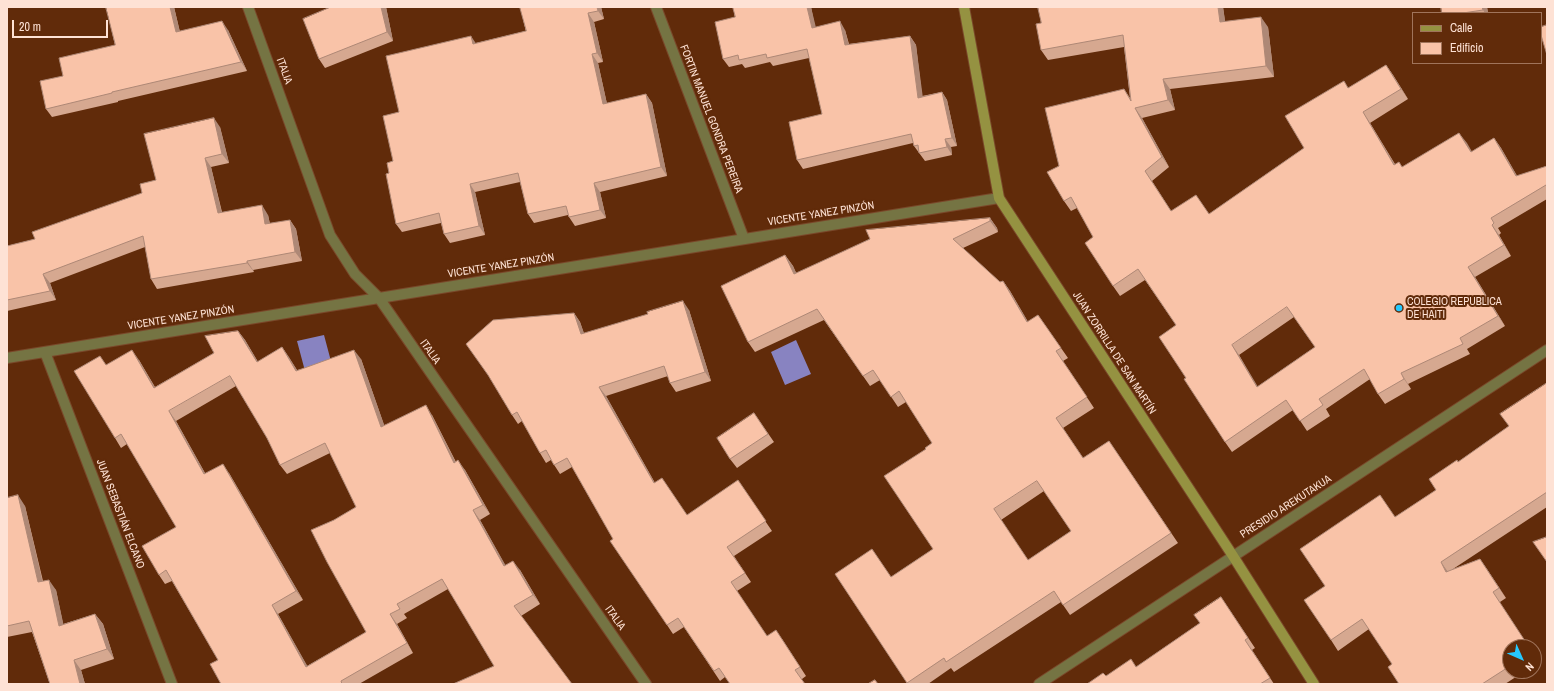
<!DOCTYPE html>
<meta charset="utf-8">
<style>
body{margin:0}
#map{position:relative;width:1554px;height:691px;overflow:hidden;background:#612b0a;font-family:"Archivo Narrow",sans-serif}
canvas{display:block}
.frame{position:absolute;inset:0;border:8px solid #fee2d5;pointer-events:none}
.legend{position:absolute;left:1412px;top:12px;width:130px;height:52px;box-sizing:border-box;background:#612b0a;border:1px solid #a0745b;margin:0;padding:5px 7px;list-style:none;font-size:12px;color:#fee2d5}
.legend li{display:flex;align-items:center;gap:8px;height:20px}
.legend b{width:20px;border:1px solid #a0745b}
.north{position:absolute;left:1502px;top:639px;width:40px;height:40px;box-sizing:border-box;background:#612b0a;border:1px solid #a0745b;border-radius:50%;rotate:135deg;font-size:11px;font-weight:700;line-height:16px;text-align:center;color:#fee2d5}
.north::after{content:'';display:block;margin:auto;width:14px;height:18px;background:#26c9fe;clip-path:polygon(50% 0,100% 100%,50% 72%,0 100%)}
.scale{position:absolute;left:12px;top:20px;width:96px;height:18px;box-sizing:border-box;border:2px solid #fee2d5;border-top:0;padding-left:5px;font-size:12px;line-height:14px;white-space:nowrap;color:#fee2d5;-webkit-text-stroke:3px #612b0a;paint-order:stroke}
</style>
<div id="map">
<canvas width="1554" height="691"></canvas>
<div class="frame"></div>
<ul class="legend">
<li><b style="height:5px;background:#959241"></b>Calle</li>
<li><b style="height:11px;background:#f9c3a8"></b>Edificio</li>
</ul>
<div class="north">N</div>
<div class="scale">20 m</div>
</div>
<script>
const context = document.querySelector('canvas').getContext('2d');
context.lineJoin = 'round';
function fillPath(path, color) {
  context.fillStyle = color;
  context.fill(path, 'evenodd');
}
function trace(path, color, width, dash) {
  context.strokeStyle = color;
  context.lineWidth = width;
  context.lineCap = dash ? 'butt' : 'round';
  context.setLineDash(dash || []);
  context.stroke(path);
}
function drawText(font, color, halo, rows, align = 'center') {
  context.font = font + ' "Archivo Narrow",sans-serif';
  context.lineWidth = 4;
  context.setLineDash([]);
  context.textBaseline = 'middle';
  context.strokeStyle = halo;
  context.fillStyle = color;
  for (const [text, x, y, turn = 0] of rows) {
    context.save();
    context.translate(x, y);
    context.rotate((+turn || 0) * Math.PI / 180);
    context.textAlign = isNaN(turn) ? turn : align;
    if (halo) context.strokeText(text, 0, 0);
    context.fillText(text, 0, 0);
    context.restore();
  }
}
fillPath(new Path2D(`
 M 324,335 L 332,365 L 305,371 L 297,341 Z
 M 796,340 L 811,374 L 785,385 L 771,352 Z`), '#8883c1');
const street = new Path2D(`
 M 248,7 L 330,235 L 355,274 L 379,298 L 646,684
 M 656,7 L 744,239
 M 45,352 L 172,684
 M 7,358 L 999,198
 M 1039,684 L 1547,350`);
const secondary = new Path2D(`
 M 964,7 L 999,198 L 1233,556 L 1314,684`);
trace(street, '#7a482a', 12);
trace(secondary, '#7a482a', 12);
trace(street, '#757443', 10);
trace(secondary, '#959241', 10);
fillPath(new Path2D(`
 M 174,7 L 180,32 L 228,30 L 247,71 L 118,101 L 118,102 L 52,117 L 46,109 L 63,76 L 115,45 Z
 M 331,7 L 386,7 L 393,41 L 325,68 L 319,59 Z
 M 520,7 L 601,7 L 604,19 L 594,22 L 603,62 L 598,63 L 607,104 L 646,94 L 652,103 L 667,176 L 600,192 L 606,218 L 575,226 L 569,217 L 568,215 L 534,223 L 528,214 L 520,182 L 475,192 L 485,235 L 450,243 L 444,234 L 441,223 L 402,232 L 396,224 L 389,173 L 393,161 L 399,112 L 476,43 L 526,31 Z
 M 733,7 L 811,7 L 815,27 L 845,30 L 849,44 L 910,36 L 916,45 L 922,96 L 942,92 L 947,100 L 957,146 L 951,147 L 952,155 L 925,161 L 914,146 L 913,143 L 803,169 L 797,160 L 822,114 L 809,58 L 773,66 L 770,62 L 745,68 L 742,64 L 729,67 L 723,59 L 735,17 Z
 M 1223,7 L 1225,22 L 1268,27 L 1274,77 L 1170,89 L 1175,110 L 1142,118 L 1169,167 L 1152,181 L 1171,211 L 1209,214 L 1304,148 L 1349,88 L 1386,65 L 1393,75 L 1408,99 L 1370,123 L 1395,164 L 1403,167 L 1459,133 L 1471,152 L 1494,138 L 1501,148 L 1517,176 L 1547,166 L 1547,199 L 1498,228 L 1501,233 L 1499,235 L 1511,256 L 1475,277 L 1505,326 L 1467,349 L 1470,354 L 1408,384 L 1411,389 L 1385,404 L 1378,394 L 1370,379 L 1326,409 L 1330,416 L 1307,431 L 1293,410 L 1232,452 L 1225,442 L 1186,378 L 1176,325 L 1145,280 L 1120,296 L 1113,286 L 1093,237 L 1077,208 L 1071,211 L 1064,201 L 1059,166 L 1124,89 L 1130,98 L 1124,47 L 1048,60 L 1041,50 L 1041,23 ZM 1294,317 L 1315,347 L 1257,387 L 1239,355 Z
 M 1487,7 L 1488,13 L 1442,13 Z
 M 220,127 L 229,163 L 211,167 L 222,212 L 268,215 L 270,224 L 290,220 L 296,229 L 302,261 L 253,270 L 254,272 L 157,289 L 151,279 L 145,247 L 50,283 L 56,300 L 7,311 L 7,246 L 35,239 L 142,193 L 156,180 Z
 M 990,218 L 997,228 L 998,232 L 963,248 L 1000,282 L 1003,281 L 1010,291 L 1028,322 L 1038,315 L 1068,358 L 1063,361 L 1094,408 L 1063,428 L 1083,458 L 1109,441 L 1178,543 L 1070,615 L 1061,602 L 954,672 L 951,668 L 928,684 L 908,684 L 835,574 L 891,577 L 933,549 L 926,449 L 932,443 L 906,402 L 898,407 L 880,380 L 870,386 L 824,320 L 755,352 L 748,342 L 785,255 L 793,266 L 796,273 ZM 1044,491 L 1071,531 L 1028,560 L 1001,520 Z
 M 689,310 L 711,381 L 676,392 L 670,383 L 668,376 L 606,396 L 655,483 L 687,515 L 744,490 L 772,531 L 734,556 L 751,582 L 737,591 L 767,636 L 782,639 L 806,676 L 802,679 L 725,677 L 720,681 L 684,627 L 673,634 L 667,625 L 613,539 L 572,467 L 560,474 L 551,460 L 546,463 L 540,453 L 522,421 L 518,424 L 512,415 L 574,313 L 580,322 L 584,334 Z
 M 238,331 L 245,340 L 258,362 L 282,347 L 297,370 L 361,359 L 384,425 L 432,415 L 456,462 L 465,470 L 490,514 L 480,520 L 505,565 L 520,570 L 540,604 L 521,616 L 494,666 L 448,589 L 404,614 L 407,618 L 397,624 L 413,653 L 359,684 L 221,684 L 218,660 L 172,581 L 165,584 L 159,575 L 176,527 L 127,444 L 121,448 L 115,438 L 106,365 L 139,360 L 155,387 L 214,353 ZM 236,386 L 267,438 L 280,465 L 287,474 L 330,453 L 356,507 L 334,520 L 366,632 L 307,666 L 278,614 L 303,600 L 229,473 L 205,473 L 176,421 Z
 M 1547,383 L 1547,507 L 1453,569 L 1480,559 L 1506,598 L 1500,602 L 1510,647 L 1510,671 L 1525,671 L 1505,684 L 1399,684 L 1392,664 L 1369,629 L 1338,651 L 1331,640 L 1325,586 L 1395,517 L 1436,490 L 1458,462 L 1509,426 Z
 M 754,413 L 774,442 L 737,468 L 730,459 Z
 M 7,498 L 25,506 L 43,581 L 56,590 L 63,624 L 95,614 L 103,624 L 114,659 L 81,670 L 85,684 L 50,684 L 32,632 L 7,637 Z
 M 1221,597 L 1255,648 L 1252,650 L 1274,684 L 1087,684 L 1106,676 L 1136,667 L 1200,623 Z
 M 1534,654 L 1539,661 L 1534,665 Z`), '#d6a890');
fillPath(new Path2D(`
 M 170,7 L 174,7 L 182,41 L 176,32 Z
 M 381,7 L 386,7 L 393,41 L 387,32 Z
 M 597,7 L 601,7 L 604,19 L 598,11 Z
 M 807,7 L 811,7 L 818,36 L 812,28 Z
 M 1218,7 L 1223,7 L 1227,33 L 1220,22 Z
 M 1482,7 L 1487,7 L 1488,13 L 1485,13 L 1483,10 Z
 M 588,13 L 594,22 L 603,62 L 597,53 Z
 M 1261,17 L 1268,27 L 1274,77 L 1266,66 Z
 M 222,21 L 228,30 L 247,71 L 241,62 Z
 M 840,21 L 845,30 L 851,53 L 845,45 Z
 M 471,36 L 477,45 L 473,44 Z
 M 910,36 L 916,45 L 924,106 L 918,98 Z
 M 592,54 L 598,63 L 609,113 L 603,104 Z
 M 1386,65 L 1393,75 L 1408,99 L 1401,89 Z
 M 1163,79 L 1170,89 L 1175,110 L 1168,100 Z
 M 942,92 L 947,100 L 957,146 L 952,138 Z
 M 646,94 L 652,103 L 667,176 L 661,167 Z
 M 1135,108 L 1142,118 L 1169,167 L 1162,157 Z
 M 1363,112 L 1370,123 L 1401,175 L 1394,165 Z
 M 214,118 L 220,127 L 229,163 L 222,154 Z
 M 1459,133 L 1467,143 L 1478,162 L 1471,152 Z
 M 1494,138 L 1501,148 L 1523,186 L 1516,176 Z
 M 945,139 L 951,147 L 952,155 L 947,147 Z
 M 205,158 L 211,167 L 224,222 L 218,213 Z
 M 594,183 L 600,192 L 606,218 L 600,210 Z
 M 470,184 L 475,192 L 485,235 L 479,226 Z
 M 262,205 L 268,215 L 272,234 L 265,224 Z
 M 990,218 L 997,228 L 998,232 L 990,221 Z
 M 290,220 L 296,229 L 302,261 L 295,252 Z
 M 1492,225 L 1499,235 L 1511,256 L 1504,245 Z
 M 785,255 L 793,266 L 802,285 L 794,274 Z
 M 247,261 L 253,270 L 254,272 L 247,263 Z
 M 1468,267 L 1475,277 L 1505,326 L 1498,316 Z
 M 43,274 L 50,283 L 56,300 L 50,291 Z
 M 1003,281 L 1010,291 L 1034,332 L 1027,322 Z
 M 683,301 L 689,310 L 711,381 L 705,372 Z
 M 574,313 L 580,322 L 588,344 L 581,334 Z
 M 238,331 L 245,340 L 264,372 L 257,362 Z
 M 1232,345 L 1239,355 L 1264,397 L 1257,387 Z
 M 282,347 L 289,357 L 303,380 L 296,371 Z
 M 132,350 L 139,360 L 161,398 L 154,388 Z
 M 354,350 L 361,359 L 388,436 L 381,427 Z
 M 1401,373 L 1408,384 L 1411,389 L 1404,379 Z
 M 599,387 L 606,396 L 660,492 L 654,483 Z
 M 426,405 L 432,415 L 461,473 L 454,463 Z
 M 169,411 L 176,421 L 211,484 L 204,474 Z
 M 458,460 L 465,470 L 490,514 L 483,505 Z
 M 223,464 L 229,473 L 303,600 L 296,591 Z
 M 18,495 L 25,506 L 45,592 L 38,582 Z
 M 473,510 L 480,520 L 511,575 L 504,566 Z
 M 1480,559 L 1487,569 L 1506,598 L 1499,588 Z
 M 513,561 L 520,570 L 540,604 L 533,595 Z
 M 1441,562 L 1448,572 L 1446,572 Z
 M 49,580 L 56,590 L 66,636 L 59,626 Z
 M 272,605 L 278,614 L 313,676 L 306,667 Z
 M 95,614 L 103,624 L 114,659 L 107,649 Z
 M 390,614 L 397,624 L 413,653 L 407,643 Z
 M 74,660 L 81,670 L 85,684 L 80,684 Z`), '#ae8876');
const building = new Path2D(`
 M 106,7 L 170,7 L 176,32 L 222,21 L 241,62 L 112,92 L 112,93 L 46,109 L 40,81 L 63,76 L 59,58 L 115,45 Z
 M 331,7 L 381,7 L 387,32 L 319,59 L 303,19 Z
 M 520,7 L 597,7 L 598,11 L 588,13 L 597,53 L 592,54 L 603,104 L 646,94 L 661,167 L 594,183 L 600,210 L 569,217 L 566,206 L 528,214 L 518,173 L 470,184 L 479,226 L 444,234 L 439,213 L 396,224 L 386,174 L 389,173 L 387,163 L 393,161 L 383,116 L 399,112 L 386,56 L 471,36 L 473,44 L 526,31 Z
 M 733,7 L 807,7 L 812,28 L 840,21 L 845,45 L 910,36 L 918,98 L 942,92 L 952,138 L 945,139 L 947,147 L 919,153 L 918,145 L 914,146 L 911,134 L 797,160 L 789,122 L 822,114 L 807,49 L 767,58 L 766,54 L 739,60 L 738,55 L 723,59 L 715,22 L 735,17 Z
 M 1038,7 L 1218,7 L 1220,22 L 1261,17 L 1266,66 L 1163,79 L 1168,100 L 1135,108 L 1162,157 L 1145,171 L 1171,211 L 1196,195 L 1209,214 L 1304,148 L 1285,116 L 1344,81 L 1348,88 L 1386,65 L 1401,89 L 1363,112 L 1394,165 L 1399,162 L 1402,167 L 1459,133 L 1471,152 L 1494,138 L 1516,176 L 1547,166 L 1547,188 L 1546,185 L 1491,218 L 1494,223 L 1492,225 L 1504,245 L 1468,267 L 1498,316 L 1460,338 L 1463,344 L 1401,373 L 1404,379 L 1378,394 L 1364,369 L 1319,399 L 1323,405 L 1300,421 L 1286,400 L 1225,442 L 1184,379 L 1186,378 L 1159,337 L 1176,325 L 1138,269 L 1113,286 L 1085,243 L 1093,237 L 1071,197 L 1064,201 L 1047,172 L 1059,166 L 1045,108 L 1124,89 L 1131,101 L 1123,35 L 1041,50 L 1036,24 L 1041,23 ZM 1287,307 L 1315,347 L 1257,387 L 1232,345 Z
 M 1441,7 L 1482,7 L 1483,10 L 1463,13 L 1442,13 Z
 M 1547,25 L 1547,55 L 1541,35 L 1541,27 Z
 M 214,118 L 222,154 L 205,158 L 218,213 L 262,205 L 265,224 L 290,220 L 295,252 L 247,261 L 247,263 L 151,279 L 143,236 L 43,274 L 50,291 L 7,300 L 7,246 L 35,239 L 32,232 L 142,193 L 140,184 L 156,180 L 144,134 Z
 M 990,218 L 990,221 L 953,239 L 1000,282 L 1003,281 L 1027,322 L 1038,315 L 1061,348 L 1056,351 L 1087,397 L 1056,418 L 1083,458 L 1109,441 L 1171,533 L 1063,605 L 1054,591 L 946,662 L 944,658 L 907,683 L 835,574 L 872,549 L 891,577 L 933,549 L 884,476 L 926,449 L 925,448 L 932,443 L 899,391 L 891,397 L 873,370 L 863,376 L 817,309 L 748,342 L 721,286 L 785,255 L 794,274 L 870,239 L 866,230 ZM 1037,481 L 1071,531 L 1028,560 L 994,509 Z
 M 683,301 L 705,372 L 670,383 L 664,366 L 599,387 L 654,483 L 662,478 L 687,515 L 738,480 L 766,521 L 727,547 L 745,573 L 731,582 L 767,636 L 776,630 L 800,667 L 795,670 L 805,684 L 730,684 L 719,668 L 714,671 L 678,618 L 667,625 L 610,541 L 613,539 L 567,458 L 554,465 L 546,450 L 540,453 L 517,412 L 512,415 L 488,375 L 466,344 L 493,320 L 574,313 L 581,334 L 648,314 L 647,312 Z
 M 238,331 L 257,362 L 282,347 L 296,371 L 354,350 L 381,427 L 426,405 L 454,463 L 458,460 L 483,505 L 473,510 L 504,566 L 513,561 L 533,595 L 514,606 L 572,684 L 453,684 L 494,666 L 442,579 L 397,604 L 400,609 L 390,614 L 407,643 L 341,681 L 342,684 L 221,684 L 210,664 L 218,660 L 166,570 L 159,575 L 142,546 L 176,527 L 121,434 L 115,438 L 74,371 L 100,356 L 106,365 L 132,350 L 154,388 L 214,353 L 205,336 ZM 230,376 L 267,438 L 280,465 L 325,443 L 356,507 L 334,520 L 311,530 L 327,562 L 366,632 L 306,667 L 272,605 L 296,591 L 223,464 L 204,474 L 169,411 Z
 M 1547,383 L 1547,492 L 1441,562 L 1446,572 L 1480,559 L 1499,588 L 1493,592 L 1529,647 L 1510,647 L 1510,666 L 1482,684 L 1399,684 L 1388,667 L 1392,664 L 1362,619 L 1331,640 L 1304,600 L 1325,586 L 1300,549 L 1380,495 L 1395,517 L 1436,490 L 1429,479 L 1457,460 L 1458,462 L 1509,426 L 1500,414 Z
 M 754,413 L 768,434 L 730,459 L 717,438 Z
 M 18,495 L 38,582 L 49,580 L 59,626 L 95,614 L 107,649 L 74,660 L 80,684 L 50,684 L 29,621 L 7,626 L 7,498 Z
 M 1547,537 L 1547,562 L 1533,542 Z
 M 1221,597 L 1248,638 L 1245,640 L 1270,678 L 1260,684 L 1087,684 L 1103,673 L 1106,676 L 1131,659 L 1136,667 L 1200,623 L 1194,615 Z
 M 875,680 L 878,684 L 868,684 Z`);
fillPath(building, '#f9c3a8');
trace(building, '#ae8876', 1);
for (const [x, y, r, color] of [
 [1399,308,4,"#26c9fe"]
]) {
  const dot = new Path2D();
  dot.arc(x, y, r, 0, 2 * Math.PI);
  context.fillStyle = color;
  context.fill(dot);
  trace(dot, '#612b0a', 1.5);
}
drawText('11px', '#fee2d5', '#612b0a', [
 ["ITALIA",284,71,70],
 ["FORTIN MANUEL GONDRA PEREIRA",711,119,69],
 ["VICENTE YANEZ PINZÓN",821,214,-9],
 ["VICENTE YANEZ PINZÓN",501,266,-9],
 ["VICENTE YANEZ PINZÓN",181,318,-9],
 ["ITALIA",430,352,55],
 ["JUAN ZORRILLA DE SAN MARTÍN",1114,353,57],
 ["PRESIDIO AREKUTAKUA",1286,507,-33],
 ["JUAN SEBASTIÁN ELCANO",120,514,69],
 ["ITALIA",615,618,55]
]);
drawText('11px', '#fee2d5', '#612b0a', [
 ["COLEGIO REPUBLICA",1407,302],
 ["DE HAITI",1407,315]
], 'left');
</script>
